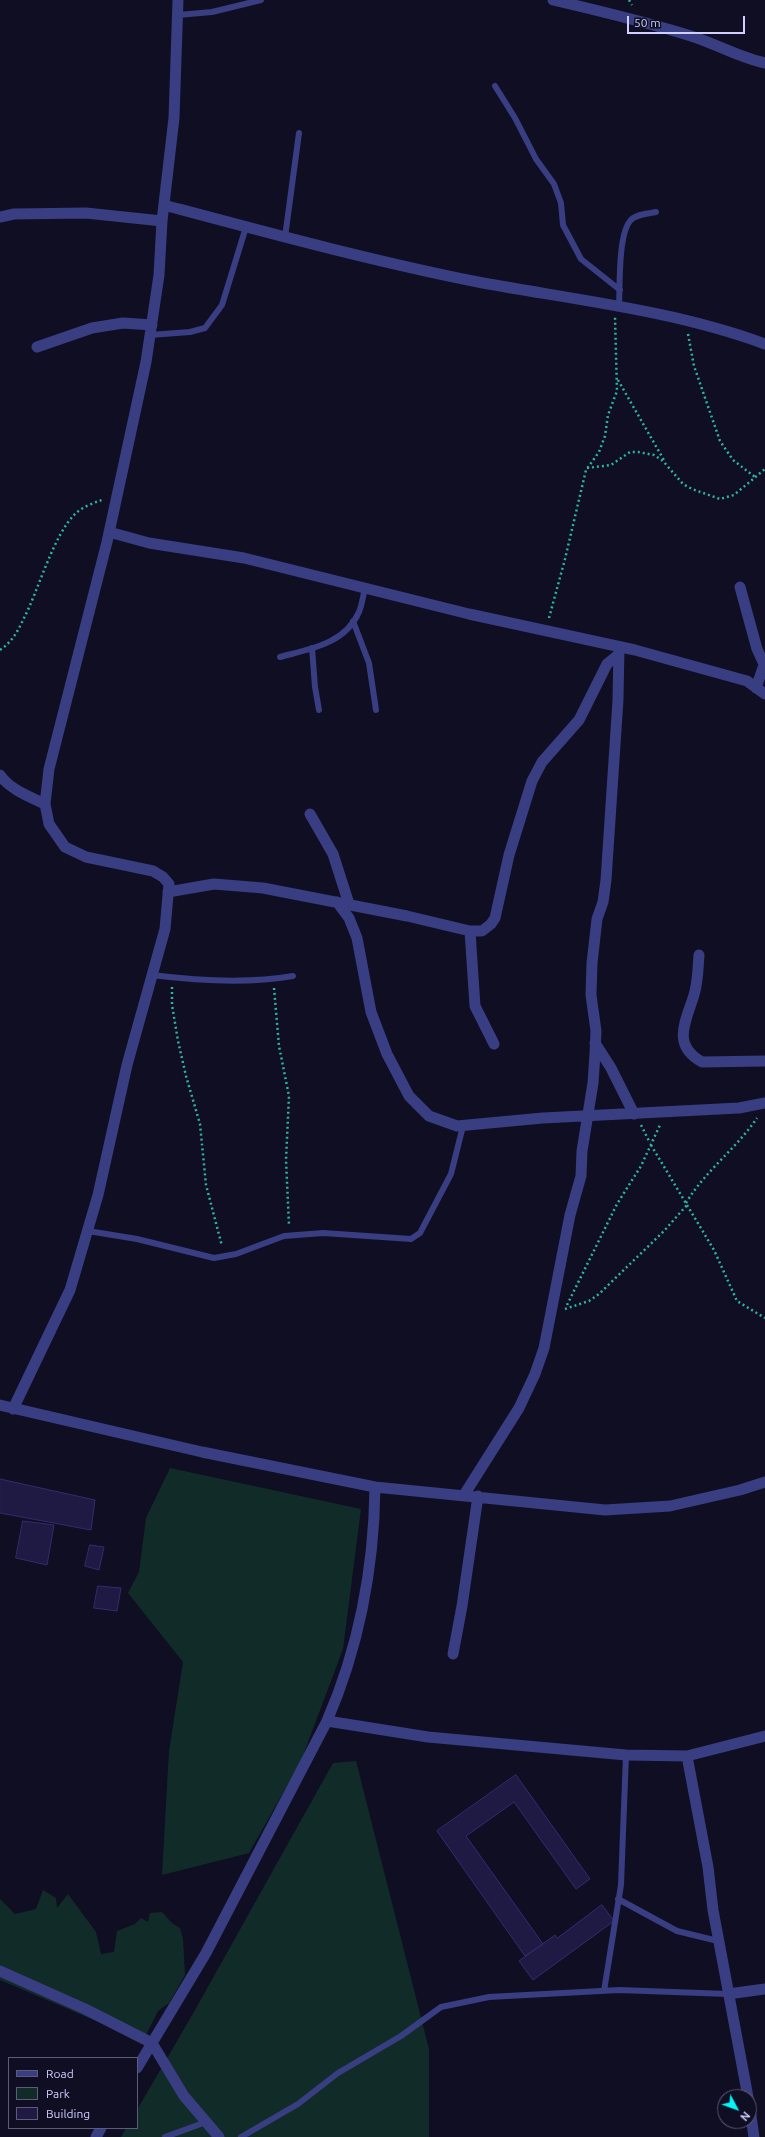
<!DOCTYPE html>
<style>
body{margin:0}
#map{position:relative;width:765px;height:2137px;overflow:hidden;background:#0f0e22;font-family:Ubuntu,sans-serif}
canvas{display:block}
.legend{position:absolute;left:8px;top:2057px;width:130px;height:72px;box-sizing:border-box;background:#0f0e22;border:1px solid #5c5b7a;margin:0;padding:5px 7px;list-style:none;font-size:12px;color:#d0cfff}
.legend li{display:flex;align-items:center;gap:8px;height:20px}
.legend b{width:20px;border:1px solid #5c5b7a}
.north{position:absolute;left:717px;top:2089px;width:40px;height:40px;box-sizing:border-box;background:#0f0e22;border:1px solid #5c5b7a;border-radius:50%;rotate:131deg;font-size:11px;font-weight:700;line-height:16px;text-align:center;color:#d0cfff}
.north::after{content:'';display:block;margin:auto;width:14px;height:18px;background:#01f6f8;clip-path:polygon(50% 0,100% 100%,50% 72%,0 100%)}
.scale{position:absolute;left:627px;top:16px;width:118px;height:18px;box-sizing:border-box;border:2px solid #d0cfff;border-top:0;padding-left:5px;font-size:12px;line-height:14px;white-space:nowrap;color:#d0cfff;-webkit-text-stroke:3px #0f0e22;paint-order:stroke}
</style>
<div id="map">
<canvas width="765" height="2137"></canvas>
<ul class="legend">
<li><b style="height:5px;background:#393d81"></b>Road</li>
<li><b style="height:11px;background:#112c28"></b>Park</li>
<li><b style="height:11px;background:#1e1a43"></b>Building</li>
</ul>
<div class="north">N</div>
<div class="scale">50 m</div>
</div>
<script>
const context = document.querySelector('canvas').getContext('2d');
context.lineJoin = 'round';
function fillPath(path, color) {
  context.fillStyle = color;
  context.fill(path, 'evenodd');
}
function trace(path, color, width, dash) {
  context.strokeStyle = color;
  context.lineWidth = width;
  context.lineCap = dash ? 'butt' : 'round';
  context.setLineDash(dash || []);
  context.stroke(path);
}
fillPath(new Path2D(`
 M 170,1468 L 361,1509 L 343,1649 L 301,1761 L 249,1853 L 162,1875 L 169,1751 L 183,1662 L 128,1593 L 139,1572 L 146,1518 Z
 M 356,1761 L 429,2049 L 429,2137 L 121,2137 L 126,2128 L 137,2128 L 137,2110 L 195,2010 L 333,1763 Z
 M 43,1890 L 56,1898 L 57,1908 L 68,1894 L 96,1932 L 101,1954 L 114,1952 L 117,1931 L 135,1924 L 141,1918 L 148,1922 L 150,1913 L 162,1912 L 172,1923 L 180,1928 L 183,1939 L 185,1975 L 169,2003 L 158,2011 L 143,2041 L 0,1980 L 0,1899 L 15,1914 L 36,1909 Z`), '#112c28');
const building = new Path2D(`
 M 0,1479 L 95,1500 L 91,1530 L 0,1513 Z
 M 23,1521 L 54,1525 L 47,1565 L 16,1558 Z
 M 90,1545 L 104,1547 L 99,1570 L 85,1566 Z
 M 98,1586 L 121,1588 L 117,1611 L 94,1608 Z
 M 516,1775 L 590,1879 L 576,1889 L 514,1802 L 466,1836 L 543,1944 L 525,1956 L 437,1831 Z
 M 602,1905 L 614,1921 L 533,1980 L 519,1961 L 555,1935 L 557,1938 Z`);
fillPath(building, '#1e1a43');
trace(building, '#332c6f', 1);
trace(new Path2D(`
 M 629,0 L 632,5
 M 688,334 L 694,366 L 720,441 L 733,460 L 755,477
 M 618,380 L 665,462
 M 587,468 L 611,465 L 630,452 L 638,452 L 654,455 L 663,461 L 683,484 L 692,489 L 720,499 L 734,495 L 765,469
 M 549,618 L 565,559 L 586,470 L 599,452 L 605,436 L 608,415 L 617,391 L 615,317
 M 0,650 C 12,642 18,631 24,618 C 39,589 53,536 75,514 C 82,507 93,503 102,500
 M 172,987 L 172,1005 L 178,1041 L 186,1076 L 200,1124 L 206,1185 L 222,1246
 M 274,988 L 279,1046 L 289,1096 L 286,1160 L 289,1225
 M 641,1125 L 650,1143
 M 651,1145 L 714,1250 L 737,1301 L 765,1318
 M 686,1203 C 705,1171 736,1149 757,1118
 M 567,1305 L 617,1204 L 641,1166 L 660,1125
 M 565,1309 L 589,1301 L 599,1294 L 664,1231 L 687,1205`), '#2fb39f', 2.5, [2, 3]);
trace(new Path2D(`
 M 178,15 L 212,12 L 261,0
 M 495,86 L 515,118 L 536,159 L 554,184 L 561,203 L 563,225 L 581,259 L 620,290
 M 285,237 L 299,133
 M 619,307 C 620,286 618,236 630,221 C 635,214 648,214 656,212
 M 150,335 L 190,332 L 205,328 L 222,305 L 246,227
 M 353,621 L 369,663 L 376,710
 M 312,648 L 315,687 L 319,710
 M 280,657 C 310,649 345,644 359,612 C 362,605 363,596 365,588
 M 152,975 C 199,981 247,984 293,976
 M 88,1231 L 137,1239 L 214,1258 L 236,1254 L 284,1236 L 323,1233 L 411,1239 L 420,1233 L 451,1174 L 463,1126
 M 618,1899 L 677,1931 L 718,1941
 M 604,1991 L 621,1885 L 626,1755
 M 165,2137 L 206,2122
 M 241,2137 L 298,2104 L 338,2073 L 401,2036 L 441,2007 L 489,1997 L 619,1990 L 728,1994`), '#393d81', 6);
trace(new Path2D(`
 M 553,0 C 600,11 647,22 694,37 C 718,45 741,58 765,63
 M 164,205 C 269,233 376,262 483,283 C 577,300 676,311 765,344
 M 0,217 L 14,214 L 86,213 L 162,221
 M 37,347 L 92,328 L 123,323 L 152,325
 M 109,532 L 149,543 L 244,558 L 469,614 L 635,650 L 747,681 L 765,694
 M 740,587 L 757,649 L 764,664
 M 756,688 L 765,662
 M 0,775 C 9,789 30,797 45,804
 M 310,814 L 333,854 L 349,904
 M 168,892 L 214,884 L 263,888 L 407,916 L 470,931 L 482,931 L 491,924 L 495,918 L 509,855 L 532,781 L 542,762 L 579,720 L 607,664 L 618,655
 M 337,902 L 349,918 L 357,938 L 371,1012 L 387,1054 L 409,1096 L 429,1116 L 457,1126 L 543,1118 L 739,1108 L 765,1103
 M 470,931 L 475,1006 L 494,1044
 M 699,955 C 698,968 698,982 694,995 C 686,1021 671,1045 702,1062 L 765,1061
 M 595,1043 L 611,1068 L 634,1114
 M 0,1405 L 202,1452 L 375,1487 L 605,1510 L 670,1506 L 740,1490 L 765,1482
 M 13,1409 L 70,1290 L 98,1195 L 127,1065 L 165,929 L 169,884 L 163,877 L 153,871 L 86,857 L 65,847 L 49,824 L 45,804 L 49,769 L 107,542 L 146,362 L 159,275 L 162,221 L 174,118 L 178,0
 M 464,1495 L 519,1408 L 535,1374 L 544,1348 L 570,1215 L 581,1176 L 582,1151 L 593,1083 L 595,1054 L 596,1031 L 591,995 L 592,963 L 597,919 L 603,902 L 606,880 L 618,700 L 619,647
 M 453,1654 L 462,1606 L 478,1496
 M 327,1721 L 428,1737 L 626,1755 L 687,1756 L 765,1736
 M 687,1756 L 708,1867 L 713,1910 L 748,2097
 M 0,1971 L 85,2009 L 152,2043 L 184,2096 L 219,2137
 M 728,1994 L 765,1989
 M 137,2068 L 206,1953 L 327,1721 C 359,1647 374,1567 375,1487
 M 749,2102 L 754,2137
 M 96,2137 L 101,2128`), '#393d81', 11);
</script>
